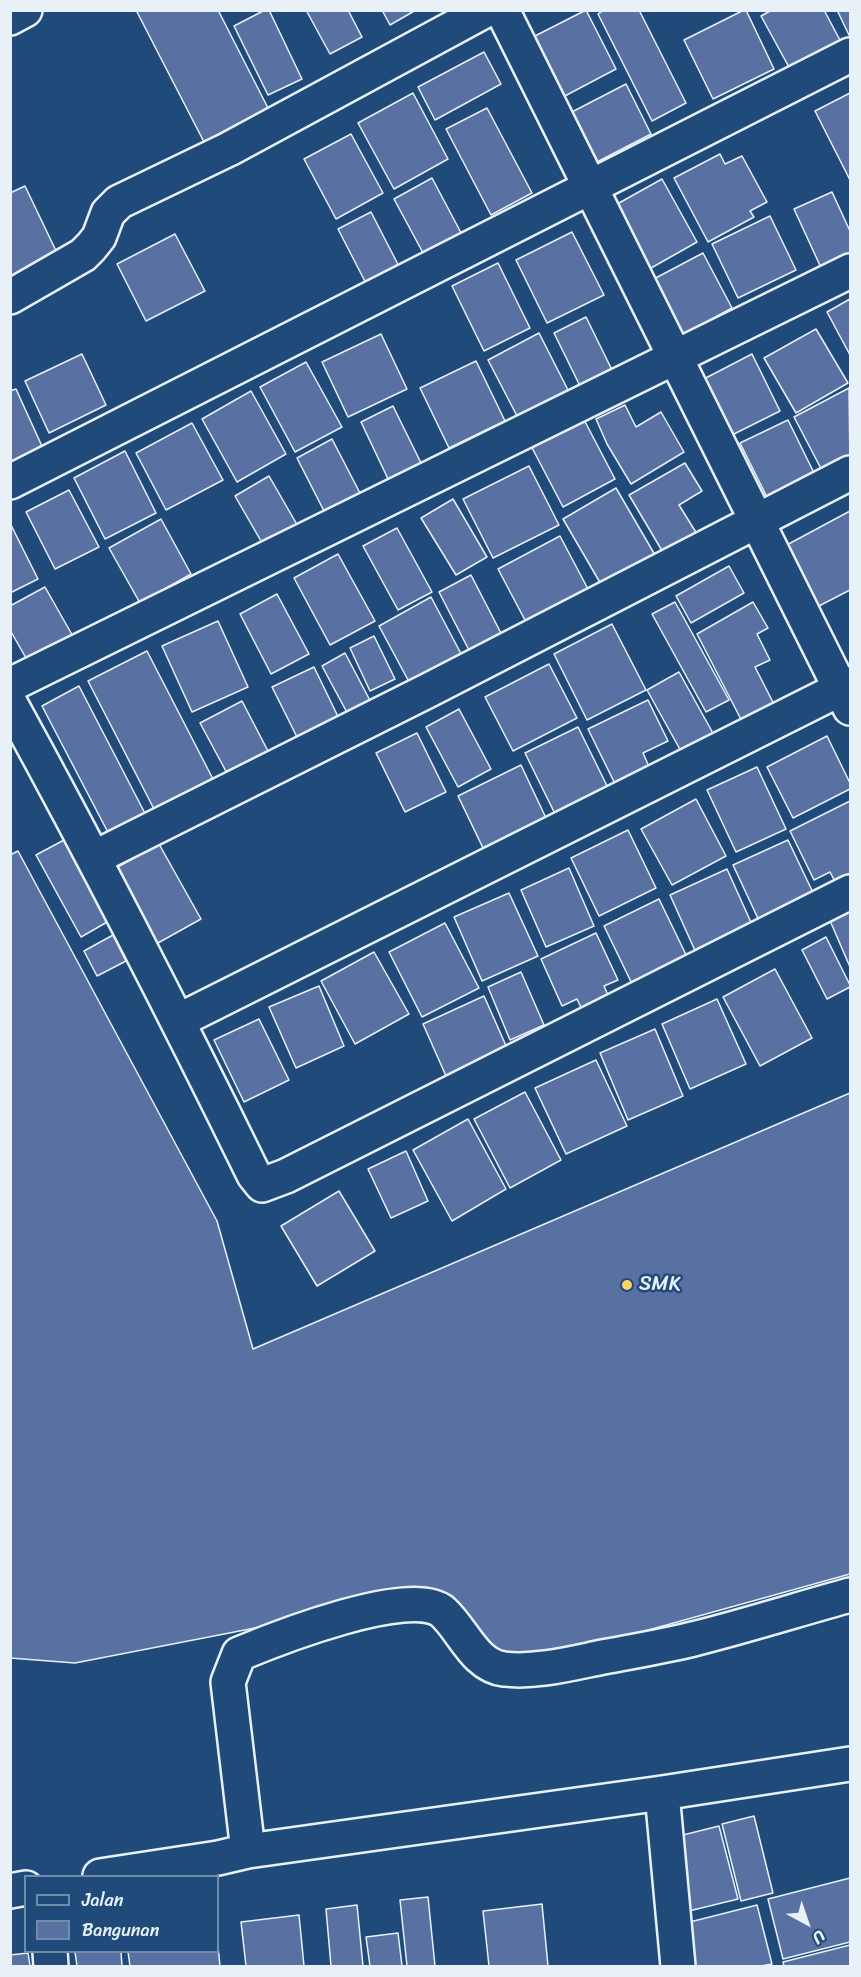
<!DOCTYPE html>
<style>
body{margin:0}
#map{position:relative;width:861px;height:1977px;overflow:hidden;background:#1f4a7a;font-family:Sriracha,sans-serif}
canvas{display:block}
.frame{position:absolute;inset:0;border:12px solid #e8f1f8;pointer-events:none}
.legend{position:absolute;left:24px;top:1875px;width:195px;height:78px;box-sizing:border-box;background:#1f4a7a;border:2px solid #6f8dac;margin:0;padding:8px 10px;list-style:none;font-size:18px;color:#e8f1f8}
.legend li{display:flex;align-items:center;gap:12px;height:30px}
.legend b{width:30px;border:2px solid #6f8dac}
.north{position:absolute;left:777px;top:1893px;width:60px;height:60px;-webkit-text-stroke:4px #1f4a7a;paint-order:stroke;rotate:140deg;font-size:16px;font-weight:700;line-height:24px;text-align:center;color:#e8f1f8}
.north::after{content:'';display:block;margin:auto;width:21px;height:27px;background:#e8f1f8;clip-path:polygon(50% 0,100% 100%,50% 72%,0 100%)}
</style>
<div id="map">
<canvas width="861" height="1977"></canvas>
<div class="frame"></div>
<ul class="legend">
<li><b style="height:8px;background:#1f4a7a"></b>Jalan</li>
<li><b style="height:16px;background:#5871a2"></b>Bangunan</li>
</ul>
<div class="north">U</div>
</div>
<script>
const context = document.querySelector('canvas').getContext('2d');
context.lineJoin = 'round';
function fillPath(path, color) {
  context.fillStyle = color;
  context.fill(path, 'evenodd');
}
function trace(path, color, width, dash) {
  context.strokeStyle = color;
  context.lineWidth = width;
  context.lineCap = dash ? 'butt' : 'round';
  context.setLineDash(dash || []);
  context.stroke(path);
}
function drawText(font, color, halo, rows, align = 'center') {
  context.font = font + ' Sriracha,sans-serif';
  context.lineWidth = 5;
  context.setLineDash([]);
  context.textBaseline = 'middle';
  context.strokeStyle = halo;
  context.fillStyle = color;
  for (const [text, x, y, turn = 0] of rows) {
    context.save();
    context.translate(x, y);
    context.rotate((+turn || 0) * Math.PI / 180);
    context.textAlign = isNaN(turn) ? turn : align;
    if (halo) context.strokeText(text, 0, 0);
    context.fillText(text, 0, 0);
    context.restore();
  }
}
const building = new Path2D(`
 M 136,10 L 218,10 L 268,108 L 204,142 Z
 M 265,10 L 269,10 L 302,79 L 268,95 L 234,26 Z
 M 306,10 L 348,10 L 362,37 L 330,54 Z
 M 382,10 L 416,10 L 390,25 Z
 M 586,10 L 616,69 L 561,98 L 531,38 Z
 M 604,10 L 639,10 L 686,103 L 652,121 L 598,14 Z
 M 744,10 L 746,10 L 774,69 L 713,99 L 684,40 Z
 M 772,10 L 824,10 L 841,42 L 790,69 L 761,16 Z
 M 837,10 L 850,10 L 850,34 L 849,35 Z
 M 484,52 L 501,84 L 435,120 L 418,87 Z
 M 626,84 L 651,134 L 595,163 L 570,113 Z
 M 413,93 L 448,159 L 394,189 L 358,123 Z
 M 850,93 L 850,180 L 815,111 Z
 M 487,108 L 532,193 L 491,215 L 446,129 Z
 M 351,134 L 383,193 L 336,219 L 304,159 Z
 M 720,154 L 725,164 L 742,156 L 767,202 L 750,211 L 754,217 L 708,242 L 674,178 Z
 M 432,178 L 467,244 L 429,264 L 394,199 Z
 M 662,179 L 697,242 L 644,272 L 610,208 Z
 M 25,186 L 58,255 L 10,277 L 10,193 Z
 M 832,192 L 850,231 L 850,259 L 823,272 L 794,209 Z
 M 371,212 L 405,278 L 372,295 L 338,229 Z
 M 770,216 L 796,270 L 738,298 L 712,244 Z
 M 572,232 L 604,295 L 547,323 L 516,260 Z
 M 175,234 L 205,291 L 146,321 L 117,264 Z
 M 703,253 L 732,308 L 679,337 L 650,281 Z
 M 498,263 L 530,328 L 484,351 L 452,286 Z
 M 850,299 L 850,355 L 827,312 Z
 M 586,317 L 612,370 L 580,386 L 554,333 Z
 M 816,329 L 848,383 L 796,413 L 764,358 Z
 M 539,333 L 568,390 L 517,416 L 488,360 Z
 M 381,334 L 407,389 L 348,417 L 322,362 Z
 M 82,354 L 106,405 L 49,433 L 25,381 Z
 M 752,354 L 780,411 L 726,438 L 698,382 Z
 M 476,361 L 505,421 L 449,448 L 420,388 Z
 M 306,362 L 342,427 L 295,452 L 260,387 Z
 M 849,388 L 850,468 L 827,480 L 794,417 Z
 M 16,389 L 46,455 L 10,472 L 10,391 Z
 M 251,391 L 286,454 L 237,482 L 202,419 Z
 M 625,405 L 636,427 L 661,412 L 684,452 L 631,484 L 607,444 L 596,419 Z
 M 393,406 L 422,465 L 389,481 L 361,422 Z
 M 581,414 L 615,479 L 563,507 L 529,442 Z
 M 788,420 L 818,481 L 771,505 L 740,443 Z
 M 192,423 L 223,480 L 166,510 L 136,453 Z
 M 332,439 L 361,495 L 325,513 L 297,458 Z
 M 125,451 L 156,513 L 105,539 L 74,478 Z
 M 685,463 L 702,491 L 679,505 L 697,534 L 664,554 L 629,495 Z
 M 529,466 L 559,525 L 493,558 L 463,499 Z
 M 269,476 L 299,528 L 265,548 L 235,496 Z
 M 616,488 L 655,555 L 602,586 L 563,519 Z
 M 69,490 L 99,547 L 55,569 L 26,512 Z
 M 453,499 L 487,557 L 456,575 L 421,518 Z
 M 850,511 L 850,590 L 815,608 L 783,547 Z
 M 161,519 L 191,574 L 140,603 L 109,548 Z
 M 10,523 L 38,579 L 10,593 Z
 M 397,528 L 432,592 L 398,610 L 363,546 Z
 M 560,536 L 588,589 L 526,622 L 498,569 Z
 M 338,554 L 375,621 L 330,645 L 294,578 Z
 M 729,566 L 744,593 L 691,623 L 676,596 Z
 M 471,575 L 504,639 L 472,656 L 439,592 Z
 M 45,587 L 79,647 L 34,672 L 10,630 L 10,606 Z
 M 277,594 L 309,654 L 271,674 L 240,614 Z
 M 431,597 L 467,665 L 415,693 L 379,626 Z
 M 675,602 L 729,700 L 706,712 L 652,614 Z
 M 753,602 L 768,628 L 757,634 L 770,660 L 755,667 L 780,716 L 748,733 L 697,634 Z
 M 218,621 L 248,687 L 192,712 L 162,646 Z
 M 612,624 L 646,690 L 587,720 L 554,654 Z
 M 374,636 L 395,679 L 370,691 L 350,648 Z
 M 147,651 L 214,781 L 155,811 L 88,681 Z
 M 345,653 L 374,708 L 351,720 L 322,666 Z
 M 549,664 L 577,718 L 513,751 L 485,697 Z
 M 314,667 L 345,731 L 304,751 L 272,687 Z
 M 679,672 L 714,735 L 682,753 L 647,690 Z
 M 79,686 L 150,823 L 113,842 L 42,706 Z
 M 648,700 L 668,741 L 643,753 L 655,780 L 621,796 L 588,729 Z
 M 242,701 L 269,753 L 228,775 L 200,723 Z
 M 459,709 L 491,769 L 458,787 L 426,727 Z
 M 578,727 L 614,800 L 561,826 L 525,753 Z
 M 417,733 L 446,792 L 405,812 L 376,753 Z
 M 827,736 L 850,783 L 850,789 L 793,818 L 767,767 Z
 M 521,765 L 546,818 L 483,848 L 458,796 Z
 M 757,767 L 786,829 L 736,852 L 707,790 Z
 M 696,799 L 726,856 L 672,885 L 641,829 Z
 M 850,801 L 850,888 L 841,893 L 830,872 L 814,880 L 790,831 Z
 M 628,830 L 656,888 L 599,916 L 571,858 Z
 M 64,840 L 109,921 L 81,937 L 36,855 Z
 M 788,840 L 817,901 L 762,927 L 733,865 Z
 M 159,844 L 201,919 L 149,948 L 107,873 Z
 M 18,851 L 217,1221 L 253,1349 L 850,1093 L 850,1574 L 598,1644 L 504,1658 L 440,1592 L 75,1663 L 10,1658 L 10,855 Z
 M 569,868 L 594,926 L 546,947 L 521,890 Z
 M 727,869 L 754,929 L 697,955 L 670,895 Z
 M 509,893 L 538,956 L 482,981 L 454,917 Z
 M 659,899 L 691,965 L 636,992 L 604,926 Z
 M 850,906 L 850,967 L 828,916 Z
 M 445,923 L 479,988 L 422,1017 L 389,952 Z
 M 596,933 L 618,980 L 604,986 L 612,1004 L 585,1016 L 577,999 L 562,1006 L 541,959 Z
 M 113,935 L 126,961 L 97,976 L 84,951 Z
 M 826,937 L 850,985 L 850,987 L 827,999 L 802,950 Z
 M 374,952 L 409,1014 L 355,1044 L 321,981 Z
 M 775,969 L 812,1038 L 760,1066 L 723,997 Z
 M 521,972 L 544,1025 L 510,1040 L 488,987 Z
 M 319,986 L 344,1046 L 296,1068 L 269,1007 Z
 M 484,996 L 511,1057 L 450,1085 L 423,1024 Z
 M 717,999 L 746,1064 L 690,1089 L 662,1024 Z
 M 259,1019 L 289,1080 L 244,1102 L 214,1040 Z
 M 655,1029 L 683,1096 L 628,1120 L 600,1053 Z
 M 596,1060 L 627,1126 L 566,1154 L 535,1088 Z
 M 525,1092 L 561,1160 L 510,1188 L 474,1119 Z
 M 468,1119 L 506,1189 L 452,1221 L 413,1150 Z
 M 406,1151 L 428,1201 L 391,1218 L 368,1169 Z
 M 339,1191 L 375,1251 L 317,1286 L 281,1226 Z
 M 754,1816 L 773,1893 L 741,1901 L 722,1824 Z
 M 719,1826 L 738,1899 L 689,1911 L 671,1838 Z
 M 850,1878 L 850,1942 L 783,1959 L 768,1899 Z
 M 428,1897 L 435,1966 L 407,1966 L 400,1900 Z
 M 542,1904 L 548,1966 L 489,1966 L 483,1911 Z
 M 357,1905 L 363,1966 L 331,1966 L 326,1909 Z
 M 757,1905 L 772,1964 L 761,1966 L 689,1966 L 678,1925 Z
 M 299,1915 L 304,1966 L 246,1966 L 241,1922 Z
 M 398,1933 L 402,1966 L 370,1966 L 366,1937 Z
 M 850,1945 L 850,1966 L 784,1966 L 783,1962 Z
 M 218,1946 L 220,1966 L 130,1966 L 128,1952 L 218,1952 Z
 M 75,1952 L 121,1952 L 122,1966 L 77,1966 Z
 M 28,1953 L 30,1966 L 10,1966 L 10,1955 Z`);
fillPath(building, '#5871a2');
trace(building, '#e8f1f8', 1.5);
const minor = new Path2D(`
 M 502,10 L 850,708
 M 10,18 L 25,10
 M 10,297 L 83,255 L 91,247 L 99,237 L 108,213 L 119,202 L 229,149 L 486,10
 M 10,482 L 850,55
 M 10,685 L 850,271
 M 10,703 C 95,858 176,1016 254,1175 L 262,1185 L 286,1176 L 850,892
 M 94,858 L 429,690 L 850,473
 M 178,1021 L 850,684
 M 662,1793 L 678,1966
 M 248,1851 L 228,1682 L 239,1654 C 275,1639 411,1585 443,1612 C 463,1630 475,1666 504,1669 C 535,1673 573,1663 603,1657 C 635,1651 666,1646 697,1638 C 749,1625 799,1609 850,1595
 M 100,1876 L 218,1858 L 248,1851 L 662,1793 L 850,1764
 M 10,1891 L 26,1888
 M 50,1952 L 51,1966`);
trace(minor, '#e8f1f8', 38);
trace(minor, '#1f4a7a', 33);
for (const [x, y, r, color] of [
 [627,1285,6,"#ffd166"]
]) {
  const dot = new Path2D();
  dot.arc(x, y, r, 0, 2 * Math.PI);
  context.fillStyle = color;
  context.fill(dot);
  trace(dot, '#1f4a7a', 2);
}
drawText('20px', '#e8f1f8', '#1f4a7a', [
 ["SMK",639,1285]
], 'left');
</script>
